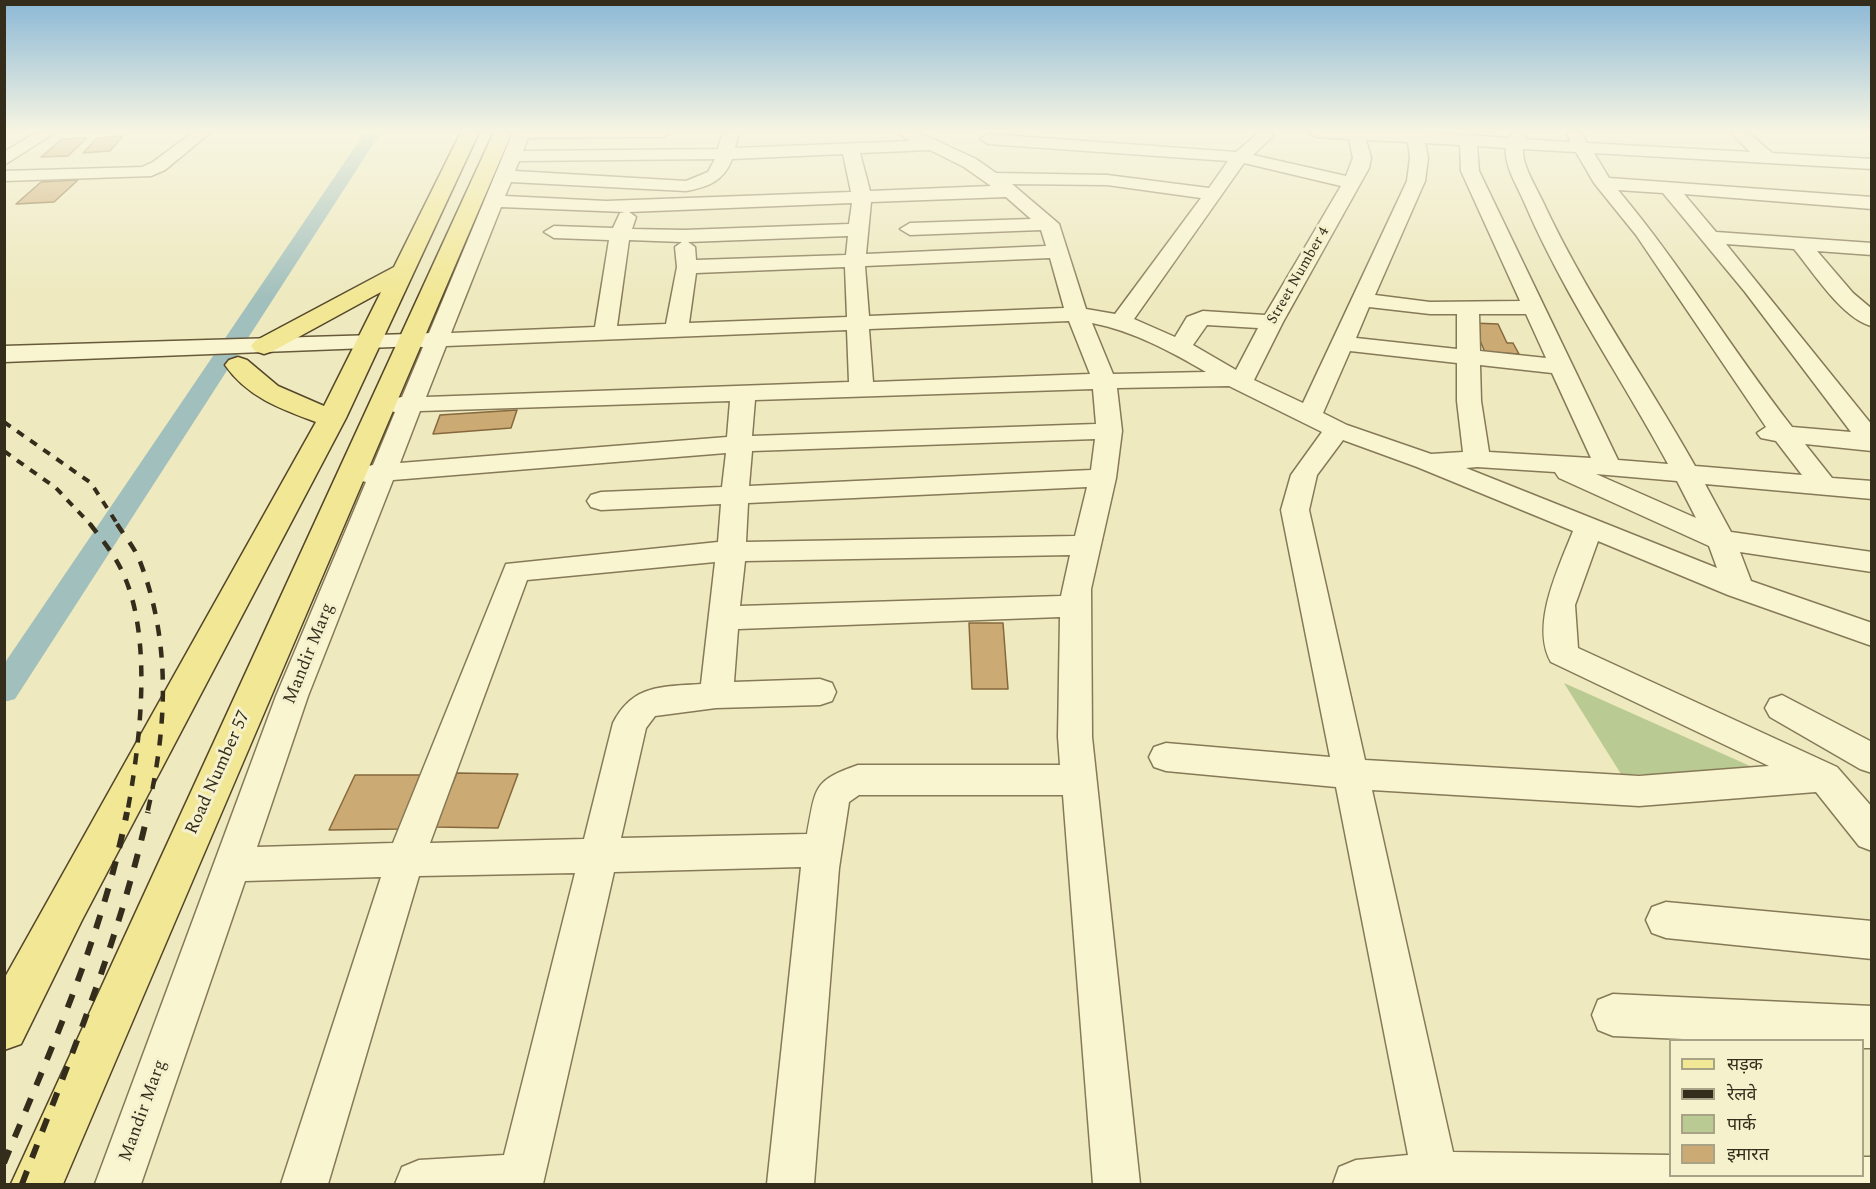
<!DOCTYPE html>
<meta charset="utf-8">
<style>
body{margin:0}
#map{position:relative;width:1876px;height:1189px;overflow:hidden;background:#eee9be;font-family:Spectral,"Noto Sans Devanagari",serif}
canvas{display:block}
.frame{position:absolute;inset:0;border:6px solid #352d1c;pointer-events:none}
.legend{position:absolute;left:1669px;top:1039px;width:195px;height:138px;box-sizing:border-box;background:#f5f1cd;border:2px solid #a8a386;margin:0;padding:8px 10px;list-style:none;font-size:18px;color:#352d1c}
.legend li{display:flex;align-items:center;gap:12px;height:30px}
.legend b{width:30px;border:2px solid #a8a386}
</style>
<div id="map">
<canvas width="1876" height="1189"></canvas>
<div class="frame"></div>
<ul class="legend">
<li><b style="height:8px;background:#f2e794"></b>सड़क</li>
<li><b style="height:8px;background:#352d1c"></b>रेलवे</li>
<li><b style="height:16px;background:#b9cb92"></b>पार्क</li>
<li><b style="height:16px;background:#ccaa73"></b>इमारत</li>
</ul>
</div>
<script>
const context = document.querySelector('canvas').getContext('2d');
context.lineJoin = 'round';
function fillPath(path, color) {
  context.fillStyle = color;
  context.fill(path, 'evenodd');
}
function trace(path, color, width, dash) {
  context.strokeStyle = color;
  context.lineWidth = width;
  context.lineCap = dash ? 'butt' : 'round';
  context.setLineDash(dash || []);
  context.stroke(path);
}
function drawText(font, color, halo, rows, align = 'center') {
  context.font = font + ' Spectral,serif';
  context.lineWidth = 6;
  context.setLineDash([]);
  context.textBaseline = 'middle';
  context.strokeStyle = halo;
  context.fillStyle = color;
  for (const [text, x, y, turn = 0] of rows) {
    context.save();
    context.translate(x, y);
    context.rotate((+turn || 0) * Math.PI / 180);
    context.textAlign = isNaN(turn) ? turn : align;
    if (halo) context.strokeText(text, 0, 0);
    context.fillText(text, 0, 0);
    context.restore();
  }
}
fillPath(new Path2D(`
 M 1564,683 L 1768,774 L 1621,774 Z`), '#b9cb92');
fillPath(new Path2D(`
 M 365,132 L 381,132 L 15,699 L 4,702 L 4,664 Z`), '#a1bfbc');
const building = new Path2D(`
 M 123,136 L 110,151 L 83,153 L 97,138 Z
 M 87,138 L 68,156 L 41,157 L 62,139 Z
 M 78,180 L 54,202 L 16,204 L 41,182 Z
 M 1472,323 L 1498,324 L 1507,343 L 1513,343 L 1519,354 L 1485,352 Z
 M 517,410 L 511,428 L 433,434 L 440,415 Z
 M 969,623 L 1003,623 L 1008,689 L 972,689 Z
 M 457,773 L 518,774 L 498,828 L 434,827 Z
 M 355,775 L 425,775 L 403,829 L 329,830 Z`);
fillPath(building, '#ccaa73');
trace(building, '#85683d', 1.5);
const street = new Path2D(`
 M 37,132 L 56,132 L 4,165 L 4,152 Z
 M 193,132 L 211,132 L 165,170 L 151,176 L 4,181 L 4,171 L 142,167 L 153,162 Z
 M 513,132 L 671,132 L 663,137 L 528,138 L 523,151 L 718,149 L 723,132 L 739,132 L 735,148 L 910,141 L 897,132 L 918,132 L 976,159 L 996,173 L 1107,175 L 1209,188 L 1228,161 L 988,144 L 980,139 L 988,134 L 1236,152 L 1256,135 L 1254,132 L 1271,132 L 1273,136 L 1253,155 L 1346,176 L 1353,158 L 1349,139 L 1316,137 L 1308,132 L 1422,132 L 1509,138 L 1512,132 L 1528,132 L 1525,139 L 1570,142 L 1567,132 L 1581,132 L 1587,143 L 1750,152 L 1730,132 L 1748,132 L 1772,153 L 1872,159 L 1872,169 L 1594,153 L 1609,178 L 1872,197 L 1872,209 L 1684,194 L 1716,232 L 1872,243 L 1872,255 L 1817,251 L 1853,293 L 1872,309 L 1871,326 C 1842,318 1813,272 1794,249 L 1726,244 L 1872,425 L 1872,451 L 1805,444 L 1832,478 L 1872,481 L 1872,499 L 1705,484 L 1731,532 L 1872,552 L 1872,572 L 1740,552 L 1751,581 L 1872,623 L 1872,646 L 1728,595 L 1598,541 L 1575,605 L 1578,648 L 1837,767 L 1872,807 L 1872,851 L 1859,846 L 1816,792 L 1639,806 L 1372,790 L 1453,1152 L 1670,1155 L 1670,1176 L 1862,1176 L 1862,1157 L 1872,1157 L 1872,1184 L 1333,1184 L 1339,1167 L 1356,1160 L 1408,1155 L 1336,787 L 1166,771 L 1154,767 L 1149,757 L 1154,747 L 1166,743 L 1330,757 L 1281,510 L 1291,475 L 1322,432 L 1229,386 L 1117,388 L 1122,431 L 1116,478 L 1091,589 L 1092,737 L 1140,1184 L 1093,1184 L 1063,795 L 859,795 L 849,802 L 839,868 L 814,1184 L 767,1184 L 801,867 L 614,872 L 543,1184 L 395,1184 L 402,1167 L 419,1160 L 504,1155 L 575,873 L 419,876 L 328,1184 L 281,1184 L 381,877 L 245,881 L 141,1184 L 95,1184 L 276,696 L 366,482 L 358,480 L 354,474 L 358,468 L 373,465 L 395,412 L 385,410 L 382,405 L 385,400 L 402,397 L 423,347 L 402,346 L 399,341 L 402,336 L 429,333 ZM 1366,140 L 1408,142 L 1410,158 L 1407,181 L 1303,403 L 1254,380 L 1283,322 L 1369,168 L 1371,158 ZM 1425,143 L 1460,145 L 1461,171 L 1520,301 L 1430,302 L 1375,295 L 1425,181 L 1428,158 ZM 1477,146 L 1506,148 C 1504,166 1518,187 1525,204 C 1564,295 1621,377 1668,464 L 1618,460 L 1479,171 ZM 1523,149 L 1576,152 L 1594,183 L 1636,235 L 1766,427 L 1757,433 L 1761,438 L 1776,441 L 1802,475 L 1695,466 C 1645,377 1585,293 1542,200 C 1535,185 1522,165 1523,149 ZM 930,150 L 964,167 L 991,186 L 870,191 L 860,153 ZM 843,154 L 851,192 L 606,201 L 505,196 L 511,182 L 686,191 C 708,187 724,181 732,159 ZM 715,159 L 708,172 L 686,181 L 515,171 L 519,161 ZM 1244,163 L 1341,186 L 1265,315 L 1203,311 L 1187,317 L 1175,337 L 1134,319 ZM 1012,184 L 1107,185 L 1201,198 L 1115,314 L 1086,309 L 1059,224 ZM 1618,190 L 1663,193 L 1745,292 L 1851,432 L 1792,427 C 1732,350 1681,265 1618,190 ZM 1006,197 L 1031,219 L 910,223 L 900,229 L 910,235 L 1041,230 L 1046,246 L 866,254 L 871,202 ZM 852,203 L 849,224 L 684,230 L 632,229 L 636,217 L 629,212 ZM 501,207 L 625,212 L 620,213 L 613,228 L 554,226 L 544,232 L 554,238 L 609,240 L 595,327 L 451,333 ZM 848,236 L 846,255 L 696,260 L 695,247 L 688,242 ZM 629,240 L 682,242 L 675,247 L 677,267 L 666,324 L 617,326 ZM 1050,258 L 1064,308 L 869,316 L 865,266 ZM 845,267 L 847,317 L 689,323 L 696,273 ZM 1369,307 L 1430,314 L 1457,314 L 1457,349 L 1356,338 ZM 1479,314 L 1526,314 L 1546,358 L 1480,351 ZM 1069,321 L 1090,374 L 873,382 L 869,329 ZM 1092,323 C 1133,331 1170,351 1206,372 L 1113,374 ZM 1207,325 L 1258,328 L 1236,370 L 1193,345 ZM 847,330 L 849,382 L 426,397 L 446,346 ZM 1350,351 L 1457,363 L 1457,401 L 1463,452 L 1431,454 L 1347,425 L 1323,413 ZM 1480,365 L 1552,373 L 1591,458 L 1489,452 L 1481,401 ZM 1093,389 L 1096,424 L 752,436 L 755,400 ZM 730,401 L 727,437 L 400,463 L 420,411 ZM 1095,439 L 1091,470 L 749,486 L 752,451 ZM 1343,440 L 1417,467 L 1573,531 C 1559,567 1530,625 1551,662 L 1769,766 L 1639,776 L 1365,760 L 1309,510 L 1317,475 ZM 726,453 L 722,487 L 601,492 L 591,495 L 587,501 L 591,507 L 601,510 L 721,504 L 718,542 L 506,564 L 393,843 L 257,847 L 308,696 L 393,480 ZM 1477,467 L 1555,472 L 1559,478 L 1709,546 L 1717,568 L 1466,468 ZM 1596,474 L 1677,481 L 1696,518 ZM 1087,487 L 1075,536 L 746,542 L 748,503 ZM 1070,555 L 1061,596 L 740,606 L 745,561 ZM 715,562 L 701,684 C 662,687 633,684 613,723 L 584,839 L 430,843 L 527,580 ZM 1060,617 L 1058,737 L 1060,765 L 858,765 C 812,781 816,788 807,834 L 621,838 L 646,728 L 655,716 L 716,708 L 820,705 L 832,701 L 836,692 L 832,683 L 820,679 L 734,682 L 738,629 Z
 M 1782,695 L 1872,742 L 1872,773 L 1860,769 L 1770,717 L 1765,708 L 1770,699 Z
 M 1666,902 L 1872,921 L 1872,959 L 1666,938 L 1652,933 L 1646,920 L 1652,907 Z
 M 1613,994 L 1872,1006 L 1872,1048 L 1862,1048 L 1862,1040 L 1707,1040 L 1613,1036 L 1598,1030 L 1592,1015 L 1598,1000 Z`);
const secondary = new Path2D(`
 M 410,334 L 419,336 L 422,341 L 419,346 L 4,362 L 4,346 Z`);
const primary = new Path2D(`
 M 461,132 L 479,132 L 346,418 L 82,920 L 21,1044 L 4,1050 L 4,979 L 316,422 C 281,409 247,397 225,365 L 229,360 L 238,357 L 247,360 L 278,386 L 324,406 L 381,292 L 273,351 L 264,354 L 255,351 L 251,346 L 255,341 L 394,267 Z
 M 494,132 L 512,132 L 63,1184 L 11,1184 Z`);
trace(street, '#867957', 3);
trace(secondary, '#675a3a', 3);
trace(primary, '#53462b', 3);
fillPath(street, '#f9f5d1');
fillPath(secondary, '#f9f5d1');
fillPath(primary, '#f2e794');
trace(new Path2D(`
 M 4,422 L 91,483 L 118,525
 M 4,451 L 56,488 L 91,525`), '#352d1c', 4, [8, 8]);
trace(new Path2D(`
 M 90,524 C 101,538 113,553 121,569 C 154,635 140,744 127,814
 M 117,524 C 124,535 134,547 139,559 C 172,642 167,729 147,814`), '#352d1c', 4.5, [11, 11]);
trace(new Path2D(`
 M 4,1163 C 51,1049 103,934 127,812
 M 22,1184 C 69,1061 119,941 148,812`), '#352d1c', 6, [14, 14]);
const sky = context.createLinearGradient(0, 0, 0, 298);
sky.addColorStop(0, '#8bb8d6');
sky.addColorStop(0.44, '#f7f5e2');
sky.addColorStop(1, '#f7f5e200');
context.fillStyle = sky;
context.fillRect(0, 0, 1876, 298);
drawText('15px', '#352d1c', '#f5f1cd', [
 ["Street Number 4",1299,276,-60]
]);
drawText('18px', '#352d1c', '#f5f1cd', [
 ["Mandir Marg",310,654,-68],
 ["Road Number 57",219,773,-66],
 ["Mandir Marg",144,1111,-70]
]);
</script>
